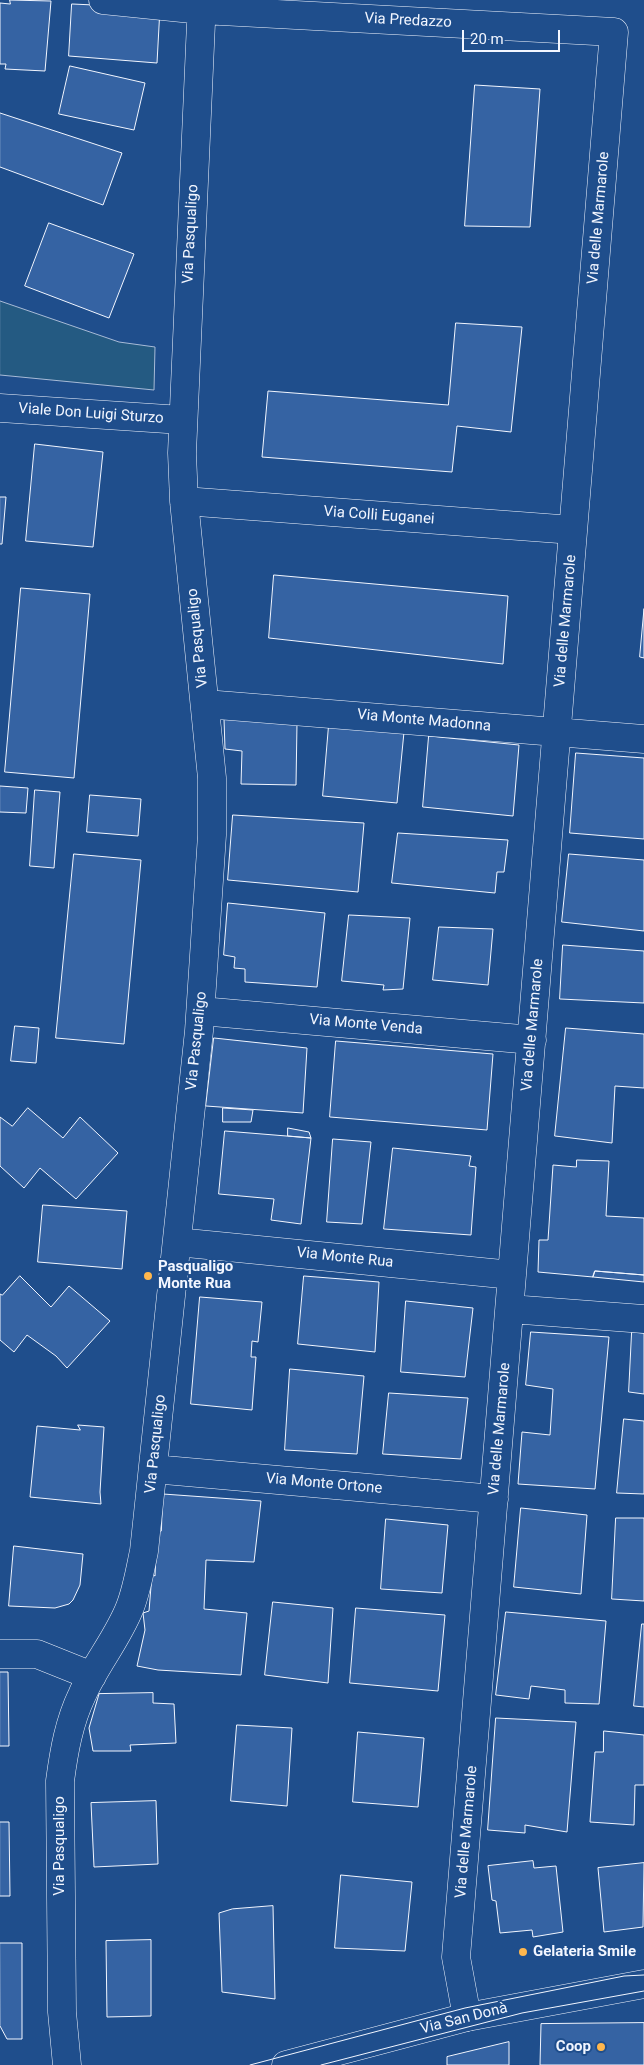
<!DOCTYPE html>
<meta charset="utf-8">
<style>
body{margin:0}
#map{position:relative;width:644px;height:2065px;overflow:hidden;background:#1f4e8c;font-family:Roboto,sans-serif}
canvas{display:block}
.scale{position:absolute;left:462px;top:30px;width:98px;height:22px;box-sizing:border-box;border:2px solid #f2f6ff;border-top:0;padding-left:6px;font-size:15px;line-height:18px;white-space:nowrap;color:#f2f6ff;-webkit-text-stroke:4px #1f4e8c;paint-order:stroke}
</style>
<div id="map">
<canvas width="644" height="2065"></canvas>
<div class="scale">20 m</div>
</div>
<script>
const context = document.querySelector('canvas').getContext('2d');
context.lineJoin = 'round';
function fillPath(path, color) {
  context.fillStyle = color;
  context.fill(path, 'evenodd');
}
function trace(path, color, width, dash) {
  context.strokeStyle = color;
  context.lineWidth = width;
  context.lineCap = dash ? 'butt' : 'round';
  context.setLineDash(dash || []);
  context.stroke(path);
}
function drawText(font, color, halo, rows, align = 'center') {
  context.font = font + ' Roboto,sans-serif';
  context.lineWidth = 4;
  context.setLineDash([]);
  context.textBaseline = 'middle';
  context.strokeStyle = halo;
  context.fillStyle = color;
  for (const [text, x, y, turn = 0] of rows) {
    context.save();
    context.translate(x, y);
    context.rotate((+turn || 0) * Math.PI / 180);
    context.textAlign = isNaN(turn) ? turn : align;
    if (halo) context.strokeText(text, 0, 0);
    context.fillText(text, 0, 0);
    context.restore();
  }
}
const green = new Path2D(`
 M 0,301 L 119,342 L 155,347 L 154,390 L 0,375 Z`);
fillPath(green, '#245a82');
trace(green, '#a8bbd7', 1);
const building = new Path2D(`
 M 10,0 L 51,1 L 45,71 L 5,69 L 6,64 L 0,64 L 0,3 L 10,4 Z
 M 72,4 L 160,8 L 157,63 L 69,56 Z
 M 70,66 L 145,83 L 134,130 L 59,114 Z
 M 475,85 L 540,89 L 530,227 L 465,226 Z
 M 0,113 L 122,153 L 103,205 L 0,167 Z
 M 49,223 L 134,254 L 109,318 L 25,286 Z
 M 456,323 L 522,327 L 511,432 L 457,426 L 452,472 L 262,457 L 268,391 L 448,405 Z
 M 35,444 L 103,452 L 93,547 L 26,541 Z
 M 0,497 L 6,497 L 2,544 L 0,544 Z
 M 274,575 L 508,596 L 503,664 L 269,638 Z
 M 21,588 L 90,594 L 74,778 L 5,772 Z
 M 644,609 L 644,658 L 640,657 Z
 M 274,718 L 273,723 L 297,723 L 296,785 L 241,784 L 242,751 L 225,749 L 224,719 Z
 M 329,725 L 404,732 L 397,803 L 323,796 Z
 M 429,736 L 519,745 L 513,816 L 423,807 Z
 M 576,753 L 644,758 L 644,839 L 570,833 Z
 M 0,786 L 28,788 L 26,813 L 0,812 Z
 M 35,790 L 60,792 L 54,868 L 30,866 Z
 M 90,795 L 141,799 L 138,836 L 87,832 Z
 M 233,815 L 364,823 L 358,892 L 228,880 Z
 M 398,833 L 508,840 L 504,872 L 497,872 L 495,893 L 392,883 Z
 M 74,854 L 141,860 L 124,1044 L 56,1038 Z
 M 569,854 L 644,860 L 644,931 L 562,922 Z
 M 228,903 L 325,913 L 317,987 L 245,982 L 245,969 L 234,968 L 235,957 L 224,955 Z
 M 349,915 L 410,918 L 403,989 L 383,990 L 384,985 L 342,981 Z
 M 439,927 L 493,929 L 488,985 L 433,980 Z
 M 563,945 L 644,951 L 644,1003 L 560,999 Z
 M 15,1026 L 39,1028 L 36,1063 L 11,1061 Z
 M 566,1028 L 644,1034 L 644,1088 L 615,1086 L 612,1143 L 555,1136 Z
 M 214,1038 L 307,1048 L 303,1113 L 206,1106 Z
 M 336,1041 L 493,1054 L 487,1130 L 330,1117 Z
 M 28,1108 L 63,1138 L 80,1117 L 118,1153 L 76,1199 L 40,1168 L 24,1188 L 0,1166 L 0,1117 L 12,1126 Z
 M 223,1108 L 253,1110 L 251,1122 L 223,1122 Z
 M 288,1128 L 309,1132 L 311,1138 L 288,1136 Z
 M 225,1131 L 311,1138 L 301,1224 L 271,1220 L 274,1199 L 219,1194 Z
 M 333,1139 L 371,1142 L 362,1224 L 327,1222 Z
 M 393,1148 L 471,1156 L 469,1166 L 476,1167 L 471,1235 L 384,1229 Z
 M 577,1160 L 609,1161 L 606,1216 L 644,1218 L 644,1275 L 595,1271 L 593,1277 L 538,1272 L 539,1240 L 548,1240 L 553,1165 L 576,1167 Z
 M 43,1205 L 127,1211 L 122,1269 L 38,1262 Z
 M 595,1271 L 644,1275 L 644,1282 L 593,1277 Z
 M 20,1276 L 51,1307 L 69,1286 L 110,1321 L 67,1368 L 56,1356 L 27,1335 L 14,1352 L 0,1340 L 0,1294 L 2,1295 Z
 M 304,1276 L 379,1282 L 375,1352 L 298,1344 Z
 M 200,1297 L 262,1302 L 258,1342 L 252,1341 L 251,1357 L 256,1357 L 252,1410 L 191,1404 Z
 M 406,1301 L 473,1308 L 465,1377 L 401,1372 Z
 M 531,1332 L 609,1337 L 595,1489 L 518,1484 L 522,1432 L 550,1435 L 553,1389 L 526,1385 Z
 M 632,1332 L 644,1333 L 644,1394 L 629,1392 Z
 M 290,1369 L 364,1376 L 357,1454 L 285,1450 Z
 M 389,1393 L 468,1398 L 461,1459 L 383,1454 Z
 M 624,1419 L 644,1421 L 644,1494 L 617,1493 Z
 M 78,1425 L 104,1427 L 100,1492 L 101,1504 L 30,1497 L 37,1426 L 80,1430 Z
 M 163,1494 L 261,1501 L 254,1562 L 206,1560 L 204,1609 L 247,1613 L 241,1675 L 158,1670 L 137,1666 L 145,1630 L 143,1613 L 149,1611 L 152,1574 L 155,1576 L 157,1532 L 161,1531 Z
 M 521,1508 L 587,1515 L 581,1594 L 514,1587 Z
 M 616,1518 L 644,1518 L 644,1601 L 612,1599 Z
 M 386,1519 L 448,1525 L 442,1593 L 381,1589 Z
 M 14,1546 L 83,1554 L 80,1585 L 73,1600 L 69,1604 L 55,1608 L 9,1606 Z
 M 273,1602 L 333,1608 L 328,1683 L 265,1675 Z
 M 356,1608 L 445,1615 L 438,1691 L 350,1683 Z
 M 506,1612 L 606,1621 L 599,1704 L 565,1703 L 565,1690 L 531,1686 L 529,1699 L 496,1695 Z
 M 642,1624 L 644,1624 L 644,1707 L 634,1706 Z
 M 0,1672 L 8,1672 L 9,1746 L 0,1746 Z
 M 153,1693 L 153,1703 L 174,1704 L 176,1743 L 130,1745 L 131,1751 L 93,1751 L 89,1728 L 99,1694 Z
 M 496,1718 L 576,1722 L 567,1832 L 525,1825 L 525,1833 L 488,1830 Z
 M 237,1725 L 292,1728 L 287,1806 L 231,1801 Z
 M 604,1731 L 644,1735 L 644,1785 L 635,1785 L 634,1825 L 590,1822 L 595,1752 L 603,1752 Z
 M 358,1732 L 424,1738 L 418,1807 L 353,1802 Z
 M 156,1801 L 158,1864 L 94,1867 L 91,1803 Z
 M 0,1822 L 9,1822 L 10,1896 L 0,1896 Z
 M 533,1861 L 534,1868 L 556,1866 L 563,1932 L 533,1937 L 532,1930 L 500,1933 L 496,1901 L 492,1900 L 488,1866 Z
 M 644,1863 L 643,1927 L 604,1932 L 598,1868 Z
 M 341,1875 L 412,1882 L 405,1951 L 335,1948 Z
 M 273,1906 L 275,1999 L 222,1992 L 219,1913 L 232,1909 Z
 M 151,1940 L 151,2016 L 107,2017 L 106,1941 Z
 M 0,1943 L 22,1943 L 22,2039 L 7,2039 L 0,2026 Z
 M 644,2023 L 644,2065 L 540,2065 L 541,2024 Z
 M 509,2042 L 509,2065 L 447,2065 L 447,2057 Z`);
fillPath(building, '#3563a3');
trace(building, '#f2f6ff', 1);
const minor = new Path2D(`
 M 103,0 L 202,10 L 614,32 L 456,1957 L 467,2017
 M 0,408 L 182,420
 M 184,501 L 573,530
 M 205,704 L 644,739
 M 201,1011 L 532,1040
 M 177,1242 L 512,1275
 M 510,1309 L 644,1319
 M 153,1469 L 494,1499
 M 0,1654 L 37,1654 L 92,1676
 M 67,2065 L 62,2012 L 60,1781 C 64,1751 69,1722 82,1695 C 95,1665 118,1638 130,1607 C 137,1589 140,1570 144,1551 L 199,1031 L 212,835 L 212,778 L 184,501 L 182,453 L 202,0`);
const tertiary = new Path2D(`
 M 286,2065 L 467,2017 L 644,1984`);
trace(minor, '#f2f6ff', 29);
trace(tertiary, '#f2f6ff', 29);
trace(minor, '#1f4e8c', 28);
trace(tertiary, '#1f4e8c', 28);
trace(new Path2D(`
 M 250,2065 L 465,2008 L 624,1976 L 644,1975
 M 321,2065 L 522,2013 L 644,1991`), '#f2f6ff', 1);
for (const [x, y, r, color] of [
 [148,1276,5,"#ffb74d"],
 [523,1952,5,"#ffb74d"],
 [601,2047,5,"#ffb74d"]
]) {
  const dot = new Path2D();
  dot.arc(x, y, r, 0, 2 * Math.PI);
  context.fillStyle = color;
  context.fill(dot);
  trace(dot, '#1f4e8c', 2);
}
drawText('15px', '#f2f6ff', '#1f4e8c', [
 ["Via Predazzo",408,21,3],
 ["Via delle Marmarole",599,218,-85],
 ["Via Pasqualigo",191,234,-87],
 ["Viale Don Luigi Sturzo",91,414,4],
 ["Via Colli Euganei",379,516,4],
 ["Via delle Marmarole",566,621,-85],
 ["Via Pasqualigo",198,638,-96],
 ["Via Monte Madonna",424,721,5],
 ["Via Monte Venda",366,1025,5],
 ["Via delle Marmarole",533,1025,-85],
 ["Via Pasqualigo",197,1041,-84],
 ["Via Monte Rua",345,1258,6],
 ["Via delle Marmarole",500,1429,-85],
 ["Via Pasqualigo",156,1444,-84],
 ["Via Monte Ortone",324,1484,5],
 ["Via delle Marmarole",467,1832,-85],
 ["Via Pasqualigo",60,1846,-90],
 ["Via San Donà",464,2019,-14]
]);
drawText('bold 15px', '#f2f6ff', '#1f4e8c', [
 ["Pasqualigo",158,1267],
 ["Monte Rua",158,1284],
 ["Gelateria Smile",533,1952],
 ["Coop",591,2047,"right"]
], 'left');
</script>
